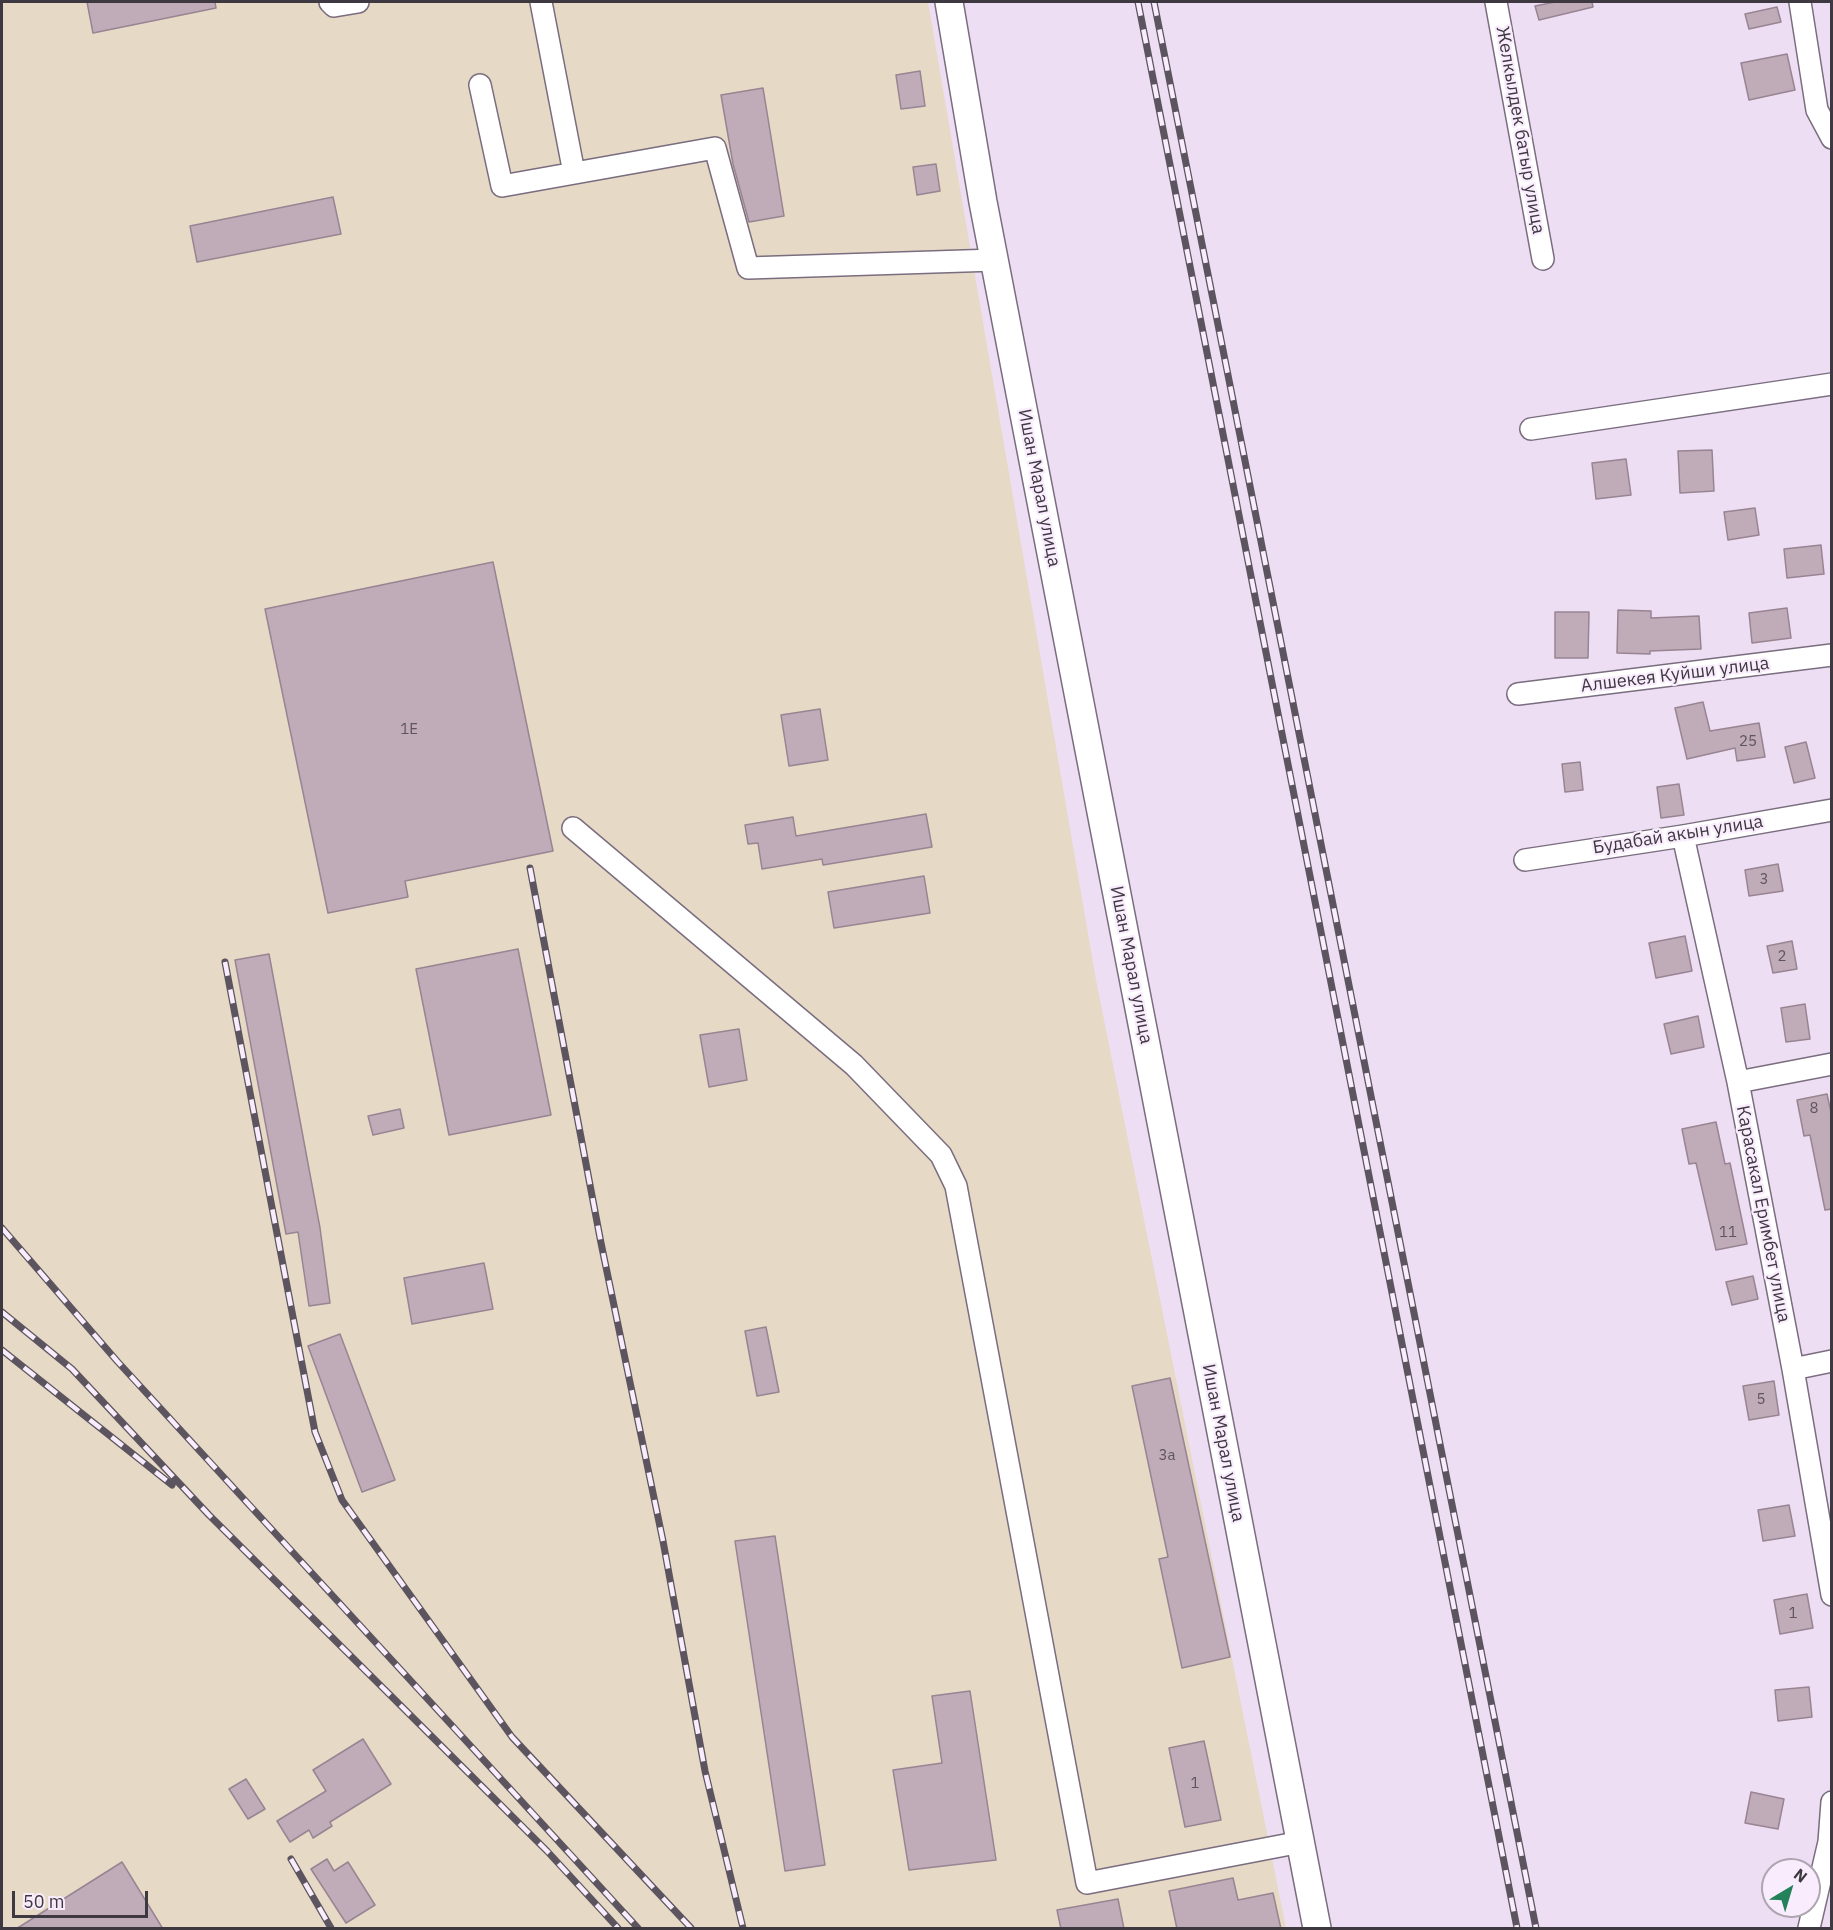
<!DOCTYPE html>
<meta charset="utf-8">
<style>
body{margin:0}
#map{position:relative;width:1833px;height:1930px;overflow:hidden;background:#eddef3;font-family:"IBM Plex Sans",sans-serif}
canvas{display:block}
.frame{position:absolute;inset:0;border:3px solid #3e3840;pointer-events:none}
.north{position:absolute;left:1761px;top:1858px;width:60px;height:60px;box-sizing:border-box;background:#f9edfd;border:2px solid #aea5b1;border-radius:50%;rotate:38deg;font-size:16px;font-weight:700;line-height:24px;text-align:center;color:#3e3840}
.north::after{content:'';display:block;margin:auto;width:21px;height:27px;background:#23825a;clip-path:polygon(50% 0,100% 100%,50% 72%,0 100%)}
.scale{position:absolute;left:12px;top:1891px;width:136px;height:27px;box-sizing:border-box;border:3px solid #3e3840;border-top:0;padding-left:8px;font-size:18px;line-height:21px;white-space:nowrap;color:#3e3840;-webkit-text-stroke:4px #f9edfd;paint-order:stroke}
</style>
<div id="map">
<canvas width="1833" height="1930"></canvas>
<div class="frame"></div>
<div class="north">N</div>
<div class="scale">50 m</div>
</div>
<script>
const context = document.querySelector('canvas').getContext('2d');
context.lineJoin = 'round';
function fillPath(path, color) {
  context.fillStyle = color;
  context.fill(path, 'evenodd');
}
function trace(path, color, width, dash) {
  context.strokeStyle = color;
  context.lineWidth = width;
  context.lineCap = dash ? 'butt' : 'round';
  context.setLineDash(dash || []);
  context.stroke(path);
}
function drawText(font, color, halo, rows, align = 'center') {
  context.font = font + ' "IBM Plex Sans",sans-serif';
  context.lineWidth = 4.5;
  context.setLineDash([]);
  context.textBaseline = 'middle';
  context.strokeStyle = halo;
  context.fillStyle = color;
  for (const [text, x, y, turn = 0] of rows) {
    context.save();
    context.translate(x, y);
    context.rotate((+turn || 0) * Math.PI / 180);
    context.textAlign = isNaN(turn) ? turn : align;
    if (halo) context.strokeText(text, 0, 0);
    context.fillText(text, 0, 0);
    context.restore();
  }
}
fillPath(new Path2D(`
 M 2,2 L 928,2 L 1096,980 L 1286,1928 L 2,1928 Z`), '#e6d9c5');
const building = new Path2D(`
 M 87,2 L 215,2 L 216,8 L 93,33 Z
 M 1555,2 L 1592,2 L 1593,7 L 1539,20 L 1535,6 Z
 M 1777,7 L 1781,22 L 1749,29 L 1745,14 Z
 M 1787,54 L 1795,90 L 1749,100 L 1741,63 Z
 M 920,71 L 925,106 L 901,109 L 896,75 Z
 M 763,88 L 784,216 L 749,222 L 733,164 L 721,95 Z
 M 936,164 L 940,191 L 917,195 L 913,167 Z
 M 333,197 L 341,234 L 197,262 L 190,226 Z
 M 1712,450 L 1714,491 L 1680,493 L 1678,451 Z
 M 1626,459 L 1631,495 L 1596,499 L 1592,463 Z
 M 1755,508 L 1759,535 L 1728,540 L 1724,512 Z
 M 1821,545 L 1824,574 L 1787,578 L 1784,549 Z
 M 493,562 L 553,851 L 405,881 L 408,897 L 328,913 L 265,609 Z
 M 1787,608 L 1791,638 L 1752,643 L 1749,613 Z
 M 1618,610 L 1651,611 L 1651,618 L 1699,616 L 1701,649 L 1650,651 L 1650,654 L 1617,653 Z
 M 1555,612 L 1589,612 L 1588,658 L 1555,658 Z
 M 1703,702 L 1710,731 L 1759,723 L 1765,757 L 1737,761 L 1735,748 L 1687,759 L 1675,708 Z
 M 820,709 L 828,760 L 789,766 L 781,715 Z
 M 1806,742 L 1815,778 L 1794,783 L 1785,747 Z
 M 1580,762 L 1583,790 L 1565,792 L 1562,764 Z
 M 1679,784 L 1684,815 L 1661,818 L 1657,787 Z
 M 926,814 L 932,847 L 823,865 L 822,859 L 762,869 L 758,843 L 748,844 L 745,825 L 793,817 L 796,836 Z
 M 1778,864 L 1783,891 L 1749,896 L 1745,870 Z
 M 924,876 L 930,913 L 834,928 L 828,892 Z
 M 1685,936 L 1692,971 L 1656,978 L 1649,943 Z
 M 1792,941 L 1797,969 L 1773,973 L 1767,946 Z
 M 518,949 L 551,1115 L 449,1135 L 416,969 Z
 M 269,954 L 320,1228 L 330,1303 L 309,1306 L 298,1232 L 286,1234 L 235,960 Z
 M 1805,1004 L 1810,1039 L 1786,1042 L 1781,1008 Z
 M 1698,1016 L 1704,1047 L 1671,1054 L 1664,1024 Z
 M 739,1029 L 747,1080 L 709,1087 L 700,1035 Z
 M 1827,1094 L 1832,1117 L 1832,1209 L 1825,1210 L 1810,1135 L 1804,1136 L 1797,1100 Z
 M 400,1109 L 404,1128 L 373,1135 L 368,1116 Z
 M 1716,1122 L 1725,1164 L 1730,1163 L 1747,1244 L 1716,1250 L 1696,1163 L 1689,1164 L 1682,1129 Z
 M 484,1263 L 493,1309 L 412,1324 L 404,1278 Z
 M 1753,1276 L 1758,1299 L 1732,1305 L 1726,1282 Z
 M 766,1327 L 779,1392 L 757,1396 L 745,1331 Z
 M 340,1334 L 395,1480 L 362,1492 L 308,1346 Z
 M 1170,1378 L 1230,1657 L 1182,1668 L 1159,1559 L 1168,1557 L 1132,1386 Z
 M 1774,1381 L 1779,1415 L 1749,1420 L 1743,1386 Z
 M 1789,1505 L 1795,1536 L 1763,1541 L 1758,1510 Z
 M 775,1536 L 825,1865 L 785,1871 L 735,1541 Z
 M 1807,1594 L 1813,1628 L 1780,1634 L 1774,1600 Z
 M 1809,1687 L 1812,1717 L 1778,1721 L 1775,1690 Z
 M 970,1691 L 996,1860 L 909,1870 L 893,1770 L 942,1763 L 932,1696 Z
 M 363,1739 L 391,1784 L 330,1822 L 332,1826 L 313,1838 L 309,1830 L 290,1842 L 277,1821 L 326,1791 L 313,1770 Z
 M 1204,1741 L 1221,1820 L 1185,1827 L 1169,1748 Z
 M 246,1779 L 265,1809 L 248,1819 L 229,1789 Z
 M 1751,1792 L 1784,1799 L 1778,1829 L 1745,1823 Z
 M 327,1859 L 334,1871 L 348,1862 L 375,1905 L 346,1923 L 311,1869 Z
 M 122,1862 L 163,1929 L 16,1929 Z
 M 1233,1878 L 1238,1900 L 1273,1893 L 1281,1929 L 1177,1929 L 1169,1891 Z
 M 1118,1899 L 1124,1929 L 1061,1929 L 1057,1910 Z`);
fillPath(building, '#c0abb9');
trace(building, '#988492', 1.5);
const minor = new Path2D(`
 M 330,2 L 334,6 L 358,2
 M 541,2 L 574,173
 M 1496,2 L 1543,259
 M 1800,2 L 1817,110 L 1832,138
 M 480,85 L 502,186 L 715,148 L 748,268 L 995,260
 M 1531,429 L 1832,384
 M 1518,694 L 1832,655
 M 573,828 L 854,1065 L 941,1155 L 956,1186 L 1087,1883 L 1301,1842
 M 1683,836 L 1738,1082 L 1793,1369 L 1832,1595
 M 1525,860 L 1683,836 L 1832,810
 M 1738,1082 L 1832,1064
 M 1793,1369 L 1832,1361
 M 1809,1928 L 1829,1842 L 1832,1802`);
const major = new Path2D(`
 M 949,2 L 983,202 L 1317,1928`);
trace(minor, '#7a6d7f', 24);
trace(major, '#7a6d7f', 30);
trace(minor, '#fff', 21);
trace(major, '#fff', 27);
const rail = new Path2D(`
 M 1138,2 L 1517,1928
 M 1154,2 L 1536,1928
 M 530,868 L 601,1243 L 663,1541 L 705,1771 L 743,1928
 M 225,962 L 315,1432 L 342,1500 L 512,1737 L 691,1928
 M 2,1228 L 117,1361 L 638,1928
 M 2,1312 L 72,1369 L 209,1515 L 547,1851 L 618,1928
 M 2,1350 L 172,1485
 M 291,1859 L 331,1928`);
trace(rail, '#5c555f', 7);
trace(rail, '#f9edfd', 4.5, [14]);
drawText('15px', '#5e555e', null, [
 ["1Е",409,730],
 ["25",1748,742],
 ["3",1764,880],
 ["2",1782,957],
 ["8",1814,1109],
 ["11",1728,1233],
 ["5",1761,1400],
 ["3а",1167,1456],
 ["1",1793,1614],
 ["1",1195,1784]
]);
drawText('18px', '#3e3840', '#f9edfd', [
 ["Желкылдек батыр улица",1520,130,80],
 ["Ишан Марал улица",1039,488,79],
 ["Алшекея Куйши улица",1675,675,-7],
 ["Будабай акын улица",1678,835,-9],
 ["Ишан Марал улица",1131,965,79],
 ["Карасакал Еримбет улица",1763,1214,79],
 ["Ишан Марал улица",1223,1443,79]
]);
</script>
